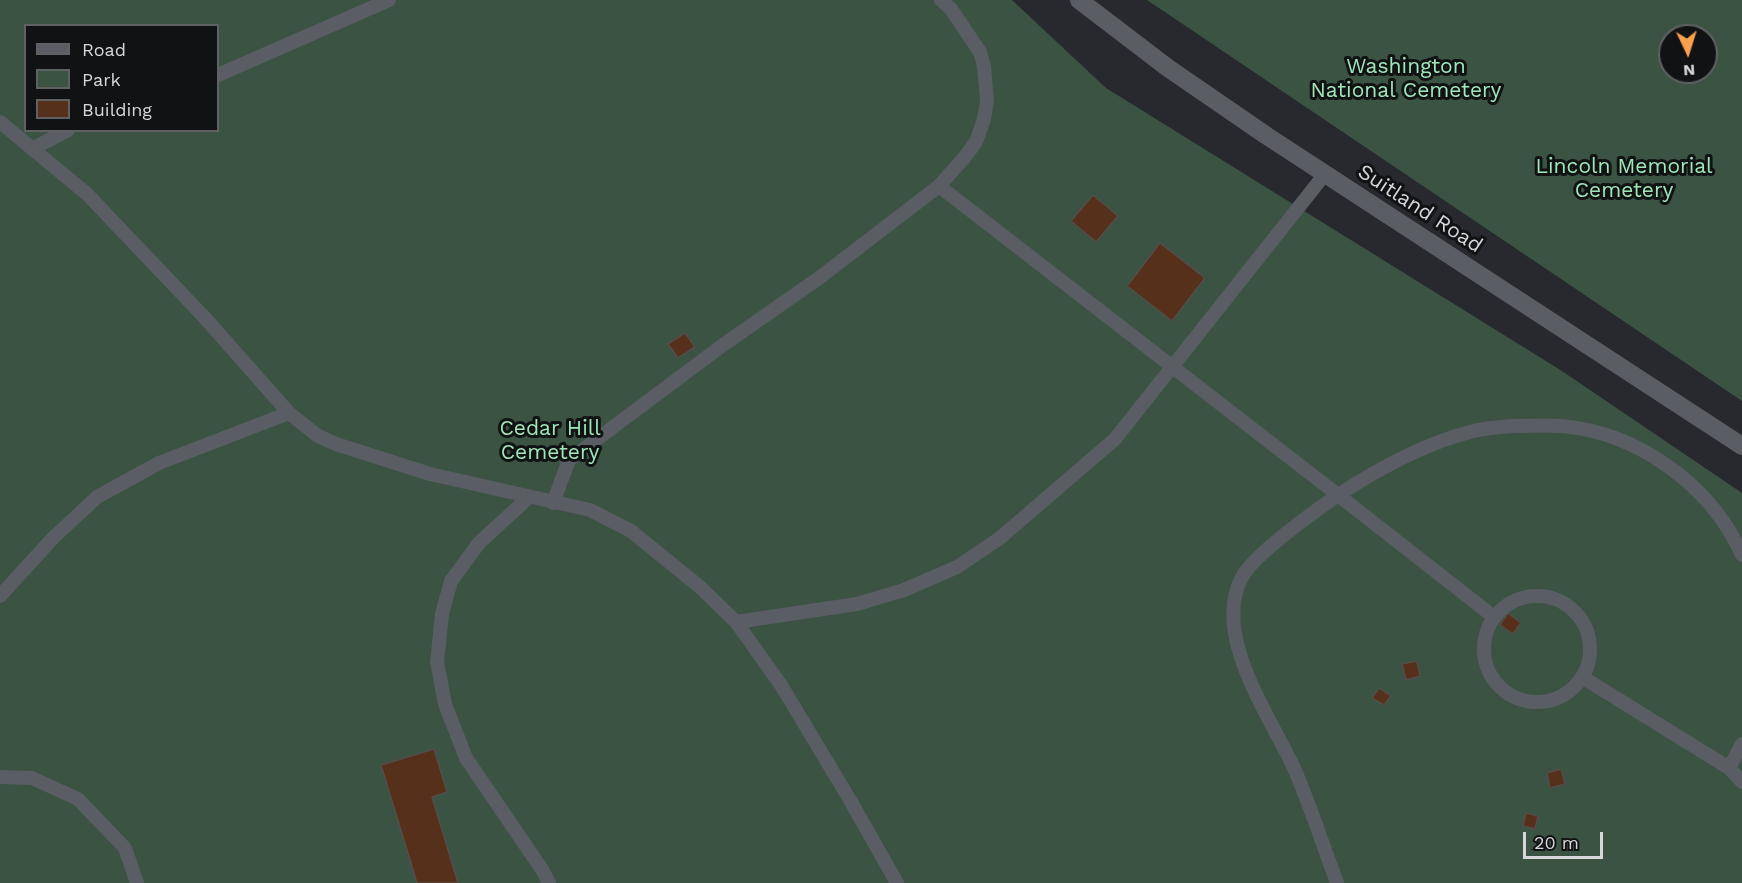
<!DOCTYPE html>
<style>
body{margin:0}
#map{position:relative;width:1742px;height:883px;overflow:hidden;background:#27292e;font-family:"Work Sans",sans-serif}
canvas{display:block}
.legend{position:absolute;left:24px;top:24px;width:195px;height:108px;box-sizing:border-box;background:#111214;border:2px solid #5f6163;margin:0;padding:8px 10px;list-style:none;font-size:18px;color:#d5d7da}
.legend li{display:flex;align-items:center;gap:12px;height:30px}
.legend b{width:30px;border:2px solid #5f6163}
.north{position:absolute;left:1658px;top:24px;width:60px;height:60px;box-sizing:border-box;background:#111214;border:2px solid #5f6163;border-radius:50%;rotate:176deg;font-size:16px;font-weight:700;line-height:24px;text-align:center;color:#d5d7da}
.north::after{content:'';display:block;margin:auto;width:21px;height:27px;background:#f8a04b;clip-path:polygon(50% 0,100% 100%,50% 72%,0 100%)}
.scale{position:absolute;left:1523px;top:832px;width:80px;height:27px;box-sizing:border-box;border:3px solid #d5d7da;border-top:0;padding-left:8px;font-size:18px;line-height:21px;white-space:nowrap;color:#d5d7da;-webkit-text-stroke:4px #111214;paint-order:stroke}
</style>
<div id="map">
<canvas width="1742" height="883"></canvas>
<ul class="legend">
<li><b style="height:8px;background:#5a5d63"></b>Road</li>
<li><b style="height:16px;background:#3a5343"></b>Park</li>
<li><b style="height:16px;background:#56301b"></b>Building</li>
</ul>
<div class="north">N</div>
<div class="scale">20 m</div>
</div>
<script>
const context = document.querySelector('canvas').getContext('2d');
context.lineJoin = 'round';
function fillPath(path, color) {
  context.fillStyle = color;
  context.fill(path, 'evenodd');
}
function trace(path, color, width, dash) {
  context.strokeStyle = color;
  context.lineWidth = width;
  context.lineCap = dash ? 'butt' : 'round';
  context.setLineDash(dash || []);
  context.stroke(path);
}
function drawText(font, color, halo, rows, align = 'center') {
  context.font = font + ' "Work Sans",sans-serif';
  context.lineWidth = 6;
  context.setLineDash([]);
  context.textBaseline = 'middle';
  context.strokeStyle = halo;
  context.fillStyle = color;
  for (const [text, x, y, turn = 0] of rows) {
    context.save();
    context.translate(x, y);
    context.rotate((+turn || 0) * Math.PI / 180);
    context.textAlign = isNaN(turn) ? turn : align;
    if (halo) context.strokeText(text, 0, 0);
    context.fillText(text, 0, 0);
    context.restore();
  }
}
fillPath(new Path2D(`
 M 0,0 L 1012,0 L 1106,88 L 1562,371 L 1742,493 L 1742,883 L 0,883 ZM 26,26 L 218,26 L 218,130 L 26,130 Z
 M 1147,0 L 1742,0 L 1742,401 ZM 1670,36 L 1706,36 L 1706,72 L 1670,72 Z`), '#3a5343');
const building = new Path2D(`
 M 1093,195 L 1118,216 L 1096,242 L 1071,221 Z
 M 1160,243 L 1205,278 L 1172,321 L 1127,286 Z
 M 685,333 L 695,347 L 678,358 L 668,344 Z
 M 1508,613 L 1521,623 L 1513,634 L 1500,625 Z
 M 1417,661 L 1420,676 L 1406,680 L 1402,664 Z
 M 1379,688 L 1391,696 L 1384,705 L 1372,698 Z
 M 434,749 L 447,792 L 432,797 L 458,883 L 417,883 L 381,765 Z
 M 1561,769 L 1565,784 L 1550,788 L 1547,773 Z
 M 1526,813 L 1538,816 L 1535,829 L 1523,826 Z`);
fillPath(building, '#56301b');
trace(building, '#544d4a', 1.5);
trace(new Path2D(`
 M 218,75 L 389,0
 M 0,122 L 87,194 L 205,318 L 289,413 L 318,436 L 336,444 L 430,474 L 590,510 L 631,531 L 700,587 L 736,622 L 781,685 L 850,800 L 897,883
 M 32,149 L 68,130
 M 939,186 L 1338,495 C 1378,469 1423,444 1470,432 C 1484,428 1500,427 1515,426 C 1530,426 1545,425 1561,426 C 1637,432 1711,485 1742,555
 M 529,497 L 479,543 L 451,581 L 442,614 L 437,662 L 445,704 L 466,758 L 543,871 L 549,883
 M 553,503 L 569,460 L 723,345 L 819,278 L 939,186 L 964,158 L 976,142 L 984,119 L 987,101 L 984,66 L 980,52 L 951,9 L 941,0
 M 0,596 L 53,538 L 97,497 L 159,463 L 289,413
 M1484 649a53 53 0 1 1 106 0a53 53 0 1 1-106 0Z
 M 736,622 L 857,604 L 904,590 L 957,567 L 1000,538 L 1115,439 L 1325,174
 M 1582,677 L 1729,768 L 1742,782
 M 1729,768 L 1742,744
 M 0,777 L 32,778 L 78,799 L 125,848 L 137,883
 M 1337,883 C 1323,845 1310,805 1294,768 C 1270,716 1211,635 1242,577 C 1255,554 1315,511 1338,495 L 1494,617`), '#5a5d63', 14);
trace(new Path2D(`
 M 1079,0 L 1168,68 L 1267,136 L 1742,446`), '#5a5d63', 18);
drawText('21px', '#a0e6b9', '#111214', [
 ["Washington",1406,67],
 ["National Cemetery",1406,91],
 ["Lincoln Memorial",1624,167],
 ["Cemetery",1624,191],
 ["Cedar Hill",550,429],
 ["Cemetery",550,453]
]);
drawText('21px', '#d5d7da', '#111214', [
 ["Suitland Road",1420,209,33]
]);
</script>
